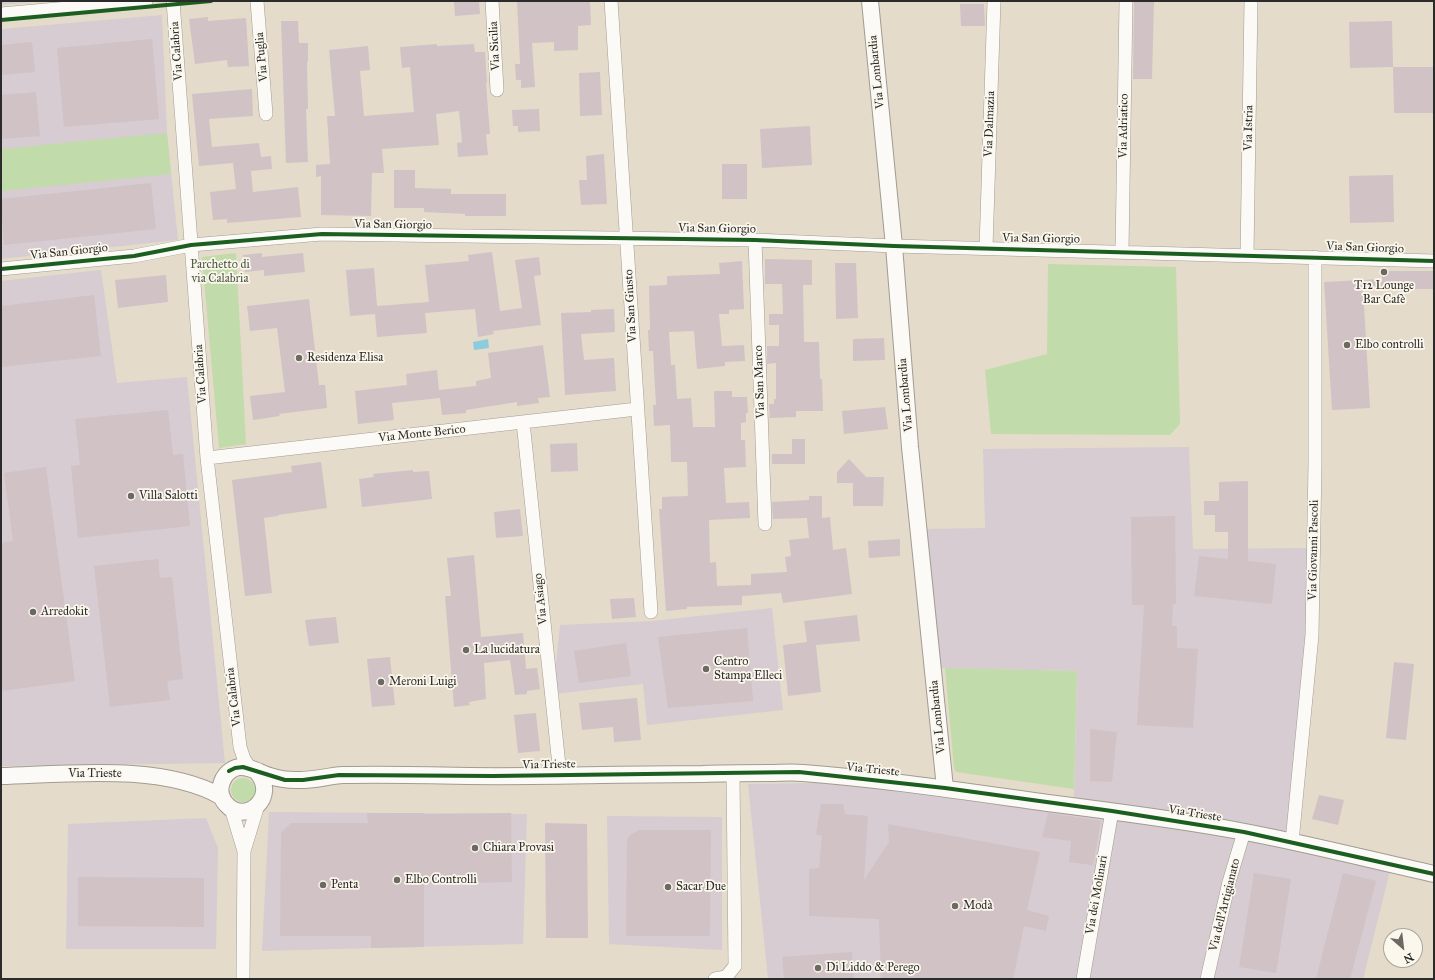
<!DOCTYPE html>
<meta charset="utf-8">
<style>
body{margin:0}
#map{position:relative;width:1435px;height:980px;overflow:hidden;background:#e5dbca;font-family:"IM FELL Great Primer",serif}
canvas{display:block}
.frame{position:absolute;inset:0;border:2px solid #2b2b2b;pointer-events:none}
.north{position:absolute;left:1383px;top:928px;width:40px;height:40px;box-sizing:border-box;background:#fbf7ec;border:1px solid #a8a59f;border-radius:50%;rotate:152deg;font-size:11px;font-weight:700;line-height:16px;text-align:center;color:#2b2b2b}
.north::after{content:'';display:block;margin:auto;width:14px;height:18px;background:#6c6963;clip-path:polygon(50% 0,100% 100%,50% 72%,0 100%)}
</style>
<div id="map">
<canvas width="1435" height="980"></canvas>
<div class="frame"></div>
<div class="north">N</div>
</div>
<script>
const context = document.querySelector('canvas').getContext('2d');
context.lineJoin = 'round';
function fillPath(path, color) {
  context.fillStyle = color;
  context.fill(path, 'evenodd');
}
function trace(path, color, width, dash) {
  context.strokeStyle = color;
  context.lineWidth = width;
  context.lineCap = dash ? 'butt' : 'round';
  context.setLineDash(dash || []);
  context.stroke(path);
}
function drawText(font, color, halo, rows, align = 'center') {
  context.font = font + ' "IM FELL Great Primer",serif';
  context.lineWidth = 3.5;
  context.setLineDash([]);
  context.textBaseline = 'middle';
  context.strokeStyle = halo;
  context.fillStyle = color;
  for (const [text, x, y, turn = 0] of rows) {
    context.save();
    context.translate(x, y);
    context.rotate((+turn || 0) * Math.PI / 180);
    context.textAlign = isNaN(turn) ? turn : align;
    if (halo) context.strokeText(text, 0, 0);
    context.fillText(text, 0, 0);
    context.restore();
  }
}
fillPath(new Path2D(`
 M 1,1 L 43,1 L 1,5 Z
 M 162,15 L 167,133 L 178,240 L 1,259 L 1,29 Z
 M 101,270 L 117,383 L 187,377 L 225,763 L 1,766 L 1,281 Z
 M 1189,447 L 1193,549 L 1311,548 L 1309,635 L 1290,839 L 1074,802 L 1077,671 L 937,668 L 921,529 L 985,528 L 983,449 Z
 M 772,608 L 783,710 L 647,725 L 643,684 L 553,694 L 560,625 L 653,621 Z
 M 820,783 L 945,793 L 1237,836 L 1390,871 L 1363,979 L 768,979 L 748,784 Z
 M 269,812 L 527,814 L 523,944 L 262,951 Z
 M 607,816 L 722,817 L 722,950 L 609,944 Z
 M 206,818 L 218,848 L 216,949 L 66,949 L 68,824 Z`), '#d6ccd1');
fillPath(new Path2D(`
 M 167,133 L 171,174 L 1,191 L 1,149 Z
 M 236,253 L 246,444 L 219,448 L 202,257 Z
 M 1048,264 L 1176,267 L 1180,424 L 1170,435 L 991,434 L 985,370 L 1047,354 Z
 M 945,668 L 1077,671 L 1074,789 L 956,772 L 954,768 Z
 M231 790a12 12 0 1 1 24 0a12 12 0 1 1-24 0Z`), '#c1dcaa');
fillPath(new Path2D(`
 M 488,339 L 489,348 L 474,350 L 473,342 Z`), '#8dccdd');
fillPath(new Path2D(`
 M 454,1 L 479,1 L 480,14 L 455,16 Z
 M 517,1 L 590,1 L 591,25 L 578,26 L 578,50 L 554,51 L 554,42 L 532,43 L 535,87 L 521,88 L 521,80 L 516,80 L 515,64 L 520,64 Z
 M 1134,1 L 1154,1 L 1152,79 L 1133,79 Z
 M 960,4 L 984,4 L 985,26 L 961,26 Z
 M 208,17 L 208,21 L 246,18 L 249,66 L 228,67 L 227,60 L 195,64 L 189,19 Z
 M 281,21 L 298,21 L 299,43 L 308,43 L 308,62 L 307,62 L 308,109 L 306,109 L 308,162 L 286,163 Z
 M 1392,21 L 1393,67 L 1350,68 L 1349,22 Z
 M 152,39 L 159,119 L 64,127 L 57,48 Z
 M 32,42 L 35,72 L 1,75 L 1,45 Z
 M 437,44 L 437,46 L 474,44 L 475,52 L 485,52 L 487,83 L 486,83 L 490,134 L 486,134 L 488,155 L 458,157 L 457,143 L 462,142 L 459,111 L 436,114 L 439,145 L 382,149 L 384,173 L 372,173 L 371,216 L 321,215 L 321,176 L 316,177 L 316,165 L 330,164 L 327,116 L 335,116 L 329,50 L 368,46 L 370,70 L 360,71 L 364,116 L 414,112 L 410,67 L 402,68 L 400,47 Z
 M 1393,67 L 1434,67 L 1434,113 L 1394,113 Z
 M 600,72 L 602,115 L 580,116 L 579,73 Z
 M 252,89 L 253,116 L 209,119 L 212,147 L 259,143 L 261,157 L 271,156 L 272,169 L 251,171 L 253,192 L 298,187 L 301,217 L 227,223 L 227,219 L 213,220 L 210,192 L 236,189 L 233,163 L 199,166 L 192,94 Z
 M 36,92 L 40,136 L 1,139 L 1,95 Z
 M 539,109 L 540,131 L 518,132 L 518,126 L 513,126 L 512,110 Z
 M 810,126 L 812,165 L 762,168 L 760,129 Z
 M 604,154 L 607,204 L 581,205 L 579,180 L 587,180 L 586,156 Z
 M 722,164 L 747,164 L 747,199 L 722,199 Z
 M 394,170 L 415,170 L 415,188 L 451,189 L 451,194 L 506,194 L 506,216 L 465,216 L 465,214 L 424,212 L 424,208 L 394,208 Z
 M 1393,175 L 1394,222 L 1350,223 L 1349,176 Z
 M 151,183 L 156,229 L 4,245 L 1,199 Z
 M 492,252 L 500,311 L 522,308 L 515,260 L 539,257 L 541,275 L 534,276 L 541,325 L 493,331 L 494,334 L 478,337 L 475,309 L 425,313 L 427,333 L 377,337 L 375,314 L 350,316 L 346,270 L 374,268 L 377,306 L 429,302 L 425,265 L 469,261 L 468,255 Z
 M 262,253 L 262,257 L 303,253 L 305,272 L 264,276 L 264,270 L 245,272 L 243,255 Z
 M 765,259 L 812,260 L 812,285 L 803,285 L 804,342 L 819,342 L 820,379 L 822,379 L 823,411 L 796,411 L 796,417 L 770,418 L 769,404 L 774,404 L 774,399 L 776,399 L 776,363 L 767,364 L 767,346 L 779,346 L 779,325 L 769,325 L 769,314 L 783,314 L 782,284 L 765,284 Z
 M 742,261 L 744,309 L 729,310 L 729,314 L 719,314 L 722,346 L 744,345 L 745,361 L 725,362 L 725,366 L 697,369 L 694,331 L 669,332 L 671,365 L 675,365 L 677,399 L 691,398 L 693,427 L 715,427 L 714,391 L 732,391 L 732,397 L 747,397 L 748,413 L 746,413 L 746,422 L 741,423 L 741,440 L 745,440 L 746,467 L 724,468 L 726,503 L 749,502 L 750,518 L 709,520 L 710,563 L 716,562 L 717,586 L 751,585 L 751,574 L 787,572 L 785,557 L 791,556 L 789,540 L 809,538 L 807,518 L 773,519 L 772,502 L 809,500 L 809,496 L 822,496 L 822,518 L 830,517 L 833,550 L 846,548 L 852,594 L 783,603 L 781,593 L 742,596 L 742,605 L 687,607 L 687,609 L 666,611 L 659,509 L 662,509 L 662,497 L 688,496 L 687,462 L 671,462 L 670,425 L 654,426 L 653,405 L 656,405 L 653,351 L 649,351 L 648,330 L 650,330 L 649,286 L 667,285 L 667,276 L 720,274 L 719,263 Z
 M 835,263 L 856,263 L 858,318 L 836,319 Z
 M 1382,271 L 1434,271 L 1434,289 L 1363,289 L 1370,408 L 1332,410 L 1324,282 L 1382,279 Z
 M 166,275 L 168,302 L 118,308 L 115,280 Z
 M 94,295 L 101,356 L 1,367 L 1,306 Z
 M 309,299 L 319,385 L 325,385 L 327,408 L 279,414 L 280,416 L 253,420 L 250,396 L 285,392 L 277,328 L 250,331 L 247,306 Z
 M 614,309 L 615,332 L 581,334 L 584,360 L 614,358 L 616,391 L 565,395 L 561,313 L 591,312 L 591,310 Z
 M 884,338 L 885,360 L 853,361 L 853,339 Z
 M 543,345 L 550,397 L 538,398 L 539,403 L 517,406 L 517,402 L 466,410 L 466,413 L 442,415 L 440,398 L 392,403 L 394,420 L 358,424 L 355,391 L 407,385 L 406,374 L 437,370 L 439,390 L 476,386 L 476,381 L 491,378 L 488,353 Z
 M 885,407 L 888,429 L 844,434 L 842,411 Z
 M 168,410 L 173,455 L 183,454 L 190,526 L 78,538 L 71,466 L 80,465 L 75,419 Z
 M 792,439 L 805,439 L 805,464 L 772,464 L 772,454 L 792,454 Z
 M 577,443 L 578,471 L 551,472 L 550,444 Z
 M 849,459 L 866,477 L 884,477 L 883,506 L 853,506 L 853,483 L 837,483 L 837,472 Z
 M 321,462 L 327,508 L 278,515 L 278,516 L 264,518 L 272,593 L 245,596 L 232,480 L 292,472 L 291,466 Z
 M 46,467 L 75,681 L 1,691 L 1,543 L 13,541 L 4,473 Z
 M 413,470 L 413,472 L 429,471 L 432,499 L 362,507 L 359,479 L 374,477 L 373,474 Z
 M 1248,481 L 1248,561 L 1276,564 L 1272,604 L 1194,596 L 1199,556 L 1228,559 L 1228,532 L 1215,532 L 1215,515 L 1204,515 L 1204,501 L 1219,501 L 1219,482 Z
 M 520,509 L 523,536 L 496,538 L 494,512 Z
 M 1175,516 L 1176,604 L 1173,604 L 1172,626 L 1177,626 L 1177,648 L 1198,649 L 1193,728 L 1137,725 L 1144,605 L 1132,605 L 1131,517 Z
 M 900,539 L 900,556 L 869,558 L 868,541 Z
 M 474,555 L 481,637 L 523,633 L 526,669 L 537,668 L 540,689 L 527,691 L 527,694 L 515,695 L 510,660 L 484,663 L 486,699 L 469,702 L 470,705 L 454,707 L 445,596 L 451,596 L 447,558 Z
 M 158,559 L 160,578 L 172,577 L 183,679 L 167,681 L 170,700 L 110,707 L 94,566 Z
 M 634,598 L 636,617 L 612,619 L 610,599 Z
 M 857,615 L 860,641 L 816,645 L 821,692 L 788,696 L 783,645 L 807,642 L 804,621 Z
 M 336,617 L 339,643 L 309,646 L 305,620 Z
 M 747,628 L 753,701 L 668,708 L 658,637 Z
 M 626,643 L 631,676 L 579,683 L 574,651 Z
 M 390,657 L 395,705 L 372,707 L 367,659 Z
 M 1394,662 L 1414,664 L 1406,740 L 1386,738 Z
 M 637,698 L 641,740 L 614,742 L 613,727 L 582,730 L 579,703 Z
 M 536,713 L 540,751 L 518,753 L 514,715 Z
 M 1090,729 L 1117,732 L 1112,782 L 1090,781 Z
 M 1319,795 L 1344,800 L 1338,825 L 1312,819 Z
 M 821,804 L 843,804 L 845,814 L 868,816 L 864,880 L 889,842 L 888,824 L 1040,852 L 1027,910 L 1049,916 L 1046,931 L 1024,926 L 1013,979 L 881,979 L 879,919 L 809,916 L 809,869 L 819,868 L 822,836 L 816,834 Z
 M 367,813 L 424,813 L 424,814 L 511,813 L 512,882 L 424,884 L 424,947 L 371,948 L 371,936 L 280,936 L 281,833 L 291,823 L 368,823 Z
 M 1048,813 L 1101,821 L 1093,865 L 1069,862 L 1071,841 L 1042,837 Z
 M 545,823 L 587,824 L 588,938 L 546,938 Z
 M 640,830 L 711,830 L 710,936 L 626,936 L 627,839 L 633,833 Z
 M 1254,873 L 1291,879 L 1276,973 L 1239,967 Z
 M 1343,873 L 1376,881 L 1350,979 L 1316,979 Z
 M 78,877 L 204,878 L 204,927 L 78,926 Z
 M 852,952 L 854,979 L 784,979 L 782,957 Z`), '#d1c2c6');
const minor = new Path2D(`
 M 173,1 L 207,458 L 240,747 L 244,759 L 250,768
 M 257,1 L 266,114
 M 492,1 L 497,90
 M 611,1 C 625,205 637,408 651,612
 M 1,14 L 146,1
 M 755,240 L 765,524
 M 986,248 L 994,1
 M 1122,251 L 1126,1
 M 1247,255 L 1251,1
 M 1,269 L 134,256 L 191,245 L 322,234 L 755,240 L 894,246 L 1434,261
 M 523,422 L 560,775
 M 207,458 L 637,409
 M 231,808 L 244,851
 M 1292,842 L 1312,635 L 1315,464 L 1315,257
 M 243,979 L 244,851 L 258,805
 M 715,979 L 726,977 L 735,966 L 733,773
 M 1083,979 L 1112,811
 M 1207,979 L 1229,882 L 1244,832`);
const tertiary = new Path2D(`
 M 870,1 L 894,246 L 910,447 L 945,788
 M 257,772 C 279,797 245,826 226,804 C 214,791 223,770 239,767 C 250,766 260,773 270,776 C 279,779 287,780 296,780 C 312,781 327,776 343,775 C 385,774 427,775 469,776 C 547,777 625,774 703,774 C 725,773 747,773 769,773 C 780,773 792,772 803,773 C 882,779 962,791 1041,802 C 1109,811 1178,819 1245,832 C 1309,844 1371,860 1434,874
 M 1,776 C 68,774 163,763 222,797`);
trace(minor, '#a19c92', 14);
trace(tertiary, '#a19c92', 18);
trace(minor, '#fbfaf7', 13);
trace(tertiary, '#fbfaf7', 16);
trace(new Path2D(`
 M 1,20 L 211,1
 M 1,269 L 134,256 L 191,245 L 322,234 L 755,240 L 894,246 L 1434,261
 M 229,771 L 235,768 L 243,767 L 285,780 L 303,780 L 339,775 L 493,776 L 799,772 L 945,788 L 1112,811 L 1244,832 L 1434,874`), '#1b5e20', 4);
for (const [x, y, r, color] of [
 [1384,272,4,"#6c6963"],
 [1347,345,4,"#6c6963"],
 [299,358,4,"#6c6963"],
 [131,496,4,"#6c6963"],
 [33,612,4,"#6c6963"],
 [466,650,4,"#6c6963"],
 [706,669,4,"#6c6963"],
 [381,682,4,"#6c6963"],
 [475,848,4,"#6c6963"],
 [397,880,4,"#6c6963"],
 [323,885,4,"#6c6963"],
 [668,887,4,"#6c6963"],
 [955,906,4,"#6c6963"],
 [818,968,4,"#6c6963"]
]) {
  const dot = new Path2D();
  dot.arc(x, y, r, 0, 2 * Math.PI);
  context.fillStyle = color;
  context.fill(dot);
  trace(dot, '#fbf7ec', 1.5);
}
drawText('12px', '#2b2b2b', '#fbf7ec', [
 ["Via Sicilia",495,46,-93],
 ["Via Calabria",177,51,-94],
 ["Via Puglia",262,57,-95],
 ["Via Lombardia",877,72,-96],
 ["Via Dalmazia",990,124,-88],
 ["Via Adriatico",1124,126,-89],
 ["Via Istria",1249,128,-89],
 ["Via San Giorgio",393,225,1],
 ["Via San Giorgio",717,229,1],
 ["Via San Giorgio",1041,239,1],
 ["Via San Giorgio",1365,248,2],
 ["Via San Giorgio",69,252,-6],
 ["Via San Giusto",631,306,-93],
 ["Via Calabria",201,374,-94],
 ["Via San Marco",760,382,-92],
 ["Via Lombardia",906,395,-95],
 ["Via Monte Berico",422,434,-6],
 ["Via Giovanni Pascoli",1314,550,-89],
 ["Via Asiago",541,599,-96],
 ["Via Calabria",234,697,-97],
 ["Via Lombardia",938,717,-96],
 ["Via Trieste",549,765,-1],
 ["Via Trieste",873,770,6],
 ["Via Trieste",95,774],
 ["Via Trieste",1195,814,9],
 ["Via dei Molinari",1097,895,-80],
 ["Via dell'Artigianato",1225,905,-76]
]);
drawText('12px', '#495844', '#fbf7ec', [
 ["Parchetto di",220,265],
 ["via Calabria",220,279]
]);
drawText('12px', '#2b2b2b', '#fbf7ec', [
 ["T12 Lounge",1384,286,"center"],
 ["Bar Cafè",1384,300,"center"],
 ["Elbo controlli",1355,345],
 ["Residenza Elisa",307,358],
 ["Villa Salotti",139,496],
 ["Arredokit",41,612],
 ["La lucidatura",474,650],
 ["Centro",714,662],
 ["Stampa Elleci",714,676],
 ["Meroni Luigi",389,682],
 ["Chiara Provasi",483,848],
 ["Elbo Controlli",405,880],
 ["Penta",331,885],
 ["Sacar Due",676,887],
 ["Modà",963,906],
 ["Di Liddo & Perego",826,968]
], 'left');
</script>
